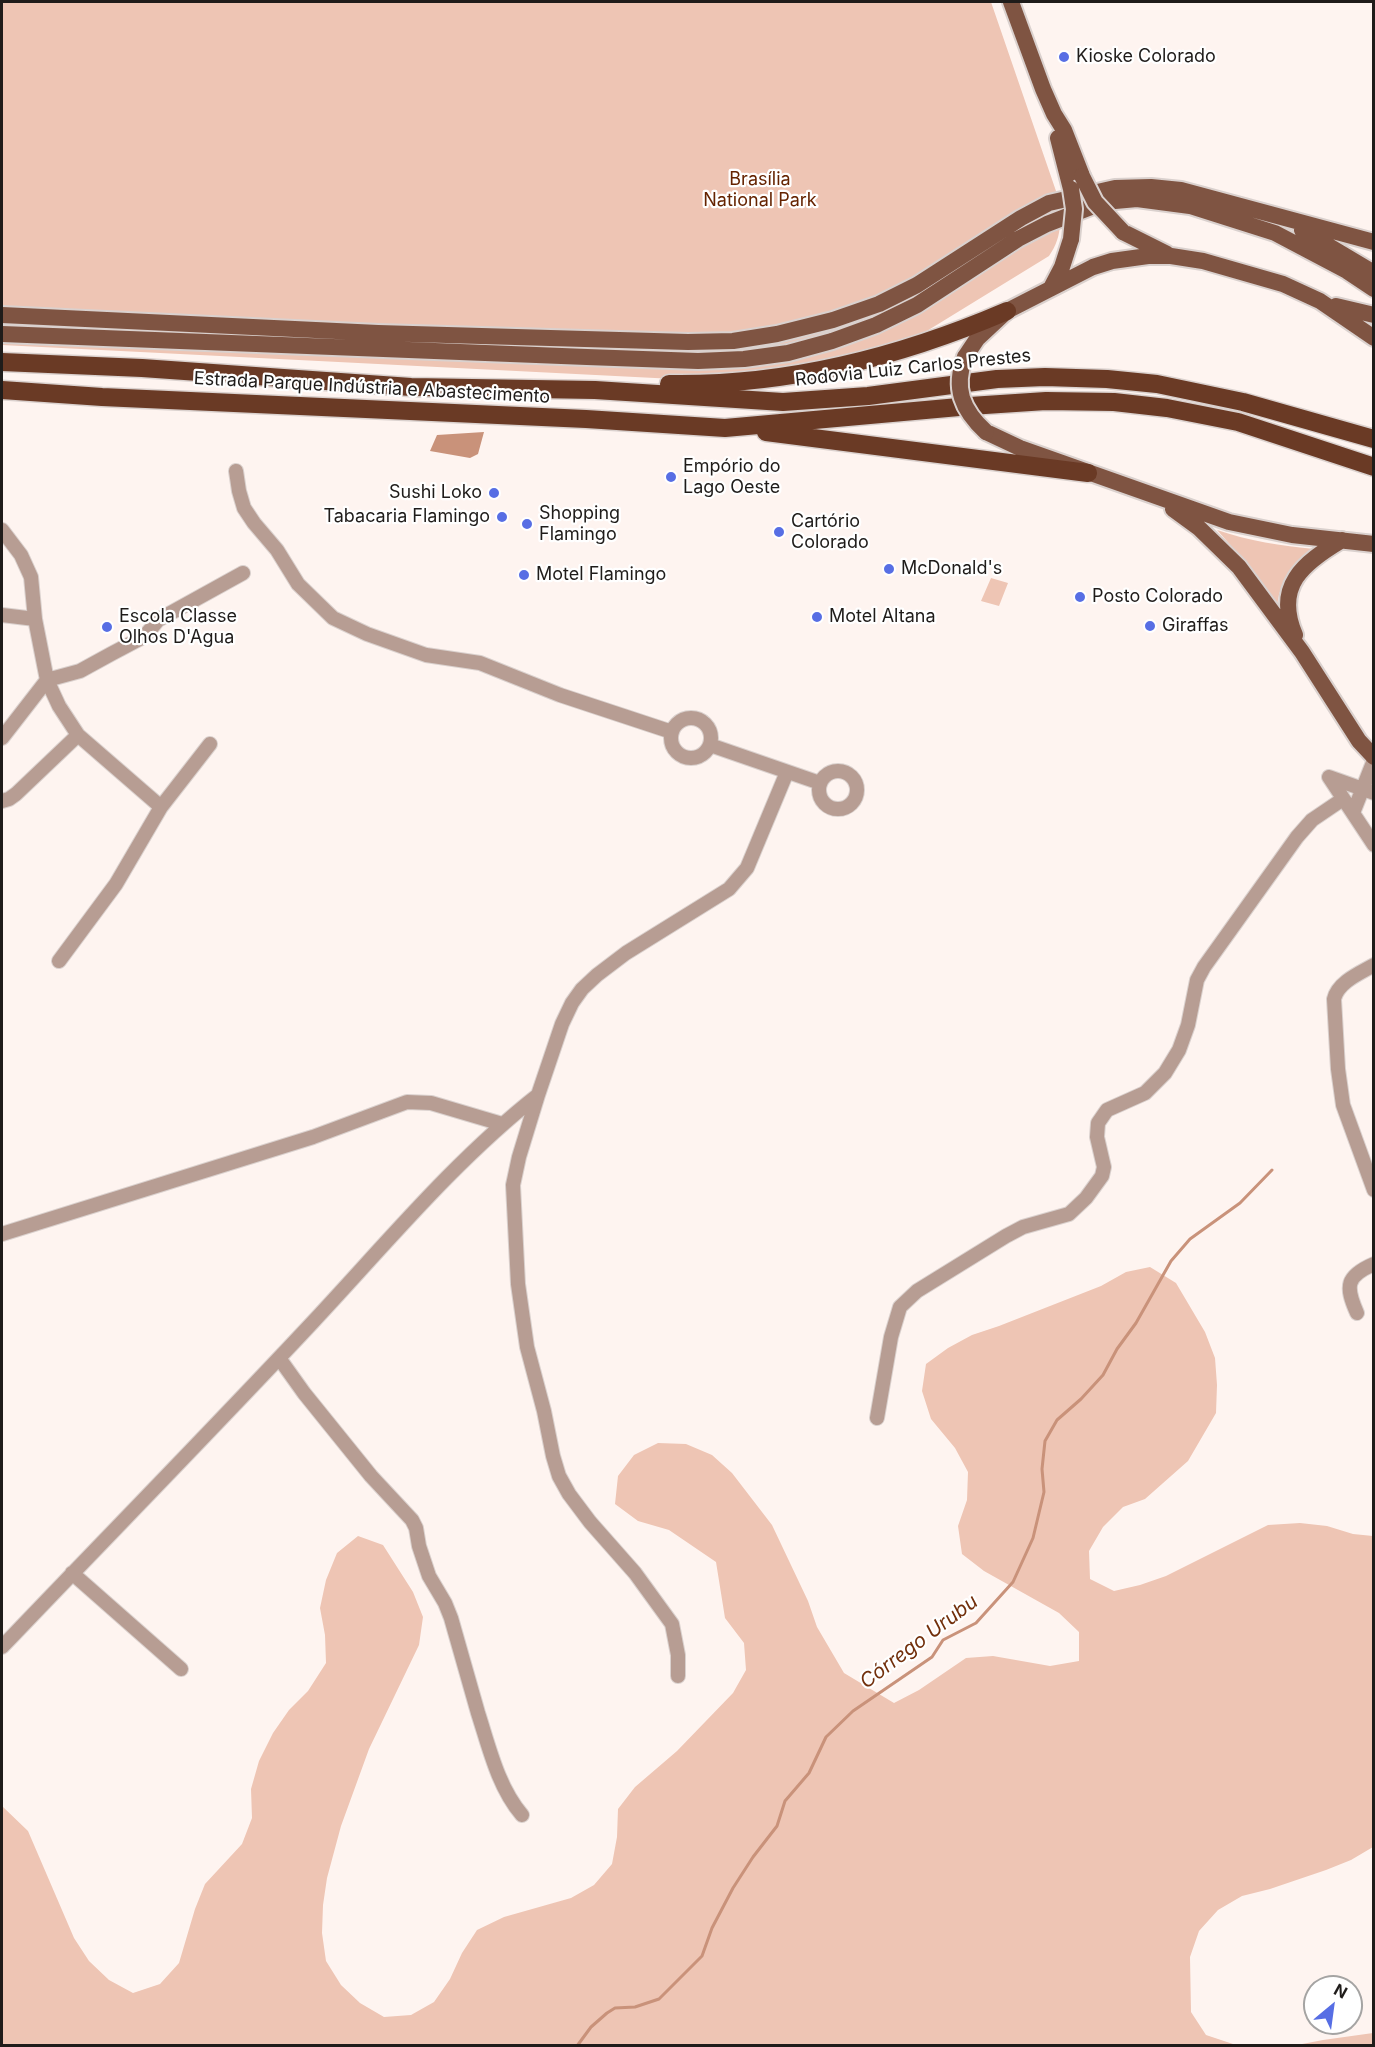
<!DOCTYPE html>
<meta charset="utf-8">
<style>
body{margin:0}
#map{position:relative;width:1375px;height:2047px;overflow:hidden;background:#fef4f0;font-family:Inter,sans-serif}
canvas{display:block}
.frame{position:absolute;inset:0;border:3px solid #1f1c1a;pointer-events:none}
.north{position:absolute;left:1303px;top:1975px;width:60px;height:60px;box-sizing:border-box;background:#fff;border:2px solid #a5a4a3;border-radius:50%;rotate:29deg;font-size:16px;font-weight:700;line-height:24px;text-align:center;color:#1f1c1a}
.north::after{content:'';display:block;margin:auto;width:21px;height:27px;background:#576ee4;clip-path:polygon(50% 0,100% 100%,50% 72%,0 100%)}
</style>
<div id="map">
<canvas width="1375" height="2047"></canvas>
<div class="frame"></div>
<div class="north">N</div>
</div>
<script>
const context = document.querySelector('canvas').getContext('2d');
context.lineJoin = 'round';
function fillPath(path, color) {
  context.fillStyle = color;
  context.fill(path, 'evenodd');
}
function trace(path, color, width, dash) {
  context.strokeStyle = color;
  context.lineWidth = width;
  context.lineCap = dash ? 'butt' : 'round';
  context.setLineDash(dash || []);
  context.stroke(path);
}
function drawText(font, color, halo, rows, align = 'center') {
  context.font = font + ' Inter,sans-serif';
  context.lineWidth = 4.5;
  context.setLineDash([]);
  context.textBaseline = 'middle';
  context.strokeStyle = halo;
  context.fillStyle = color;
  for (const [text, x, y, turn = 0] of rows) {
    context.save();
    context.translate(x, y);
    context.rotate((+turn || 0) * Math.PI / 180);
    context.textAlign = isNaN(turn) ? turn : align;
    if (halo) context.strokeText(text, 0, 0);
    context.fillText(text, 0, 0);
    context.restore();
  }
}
fillPath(new Path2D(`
 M 2,2 L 991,2 L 1056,191 C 1061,215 1064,235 1049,256 L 891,353 L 829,378 L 734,382 L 2,345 Z
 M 1217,530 C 1249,541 1281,546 1315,549 C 1296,562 1274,587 1278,612 L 1248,565 Z
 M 991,578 L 1008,583 L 999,606 L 981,601 Z
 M 1150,1267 L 1176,1283 L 1205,1332 L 1215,1358 L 1217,1385 L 1216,1413 L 1188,1461 L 1145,1499 L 1123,1507 L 1103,1527 L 1089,1551 L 1090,1579 L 1114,1591 L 1140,1585 L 1166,1576 L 1268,1525 L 1300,1523 L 1327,1526 L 1353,1534 L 1373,1536 L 1373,1847 L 1351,1860 L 1326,1870 L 1270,1889 L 1242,1896 L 1218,1910 L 1199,1931 L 1190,1957 L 1191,2012 L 1206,2035 L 1236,2045 L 2,2045 L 2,1806 L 28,1831 L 74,1938 L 89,1961 L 109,1980 L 133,1993 L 160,1984 L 179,1963 L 195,1909 L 205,1884 L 242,1844 L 252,1818 L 251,1789 L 259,1761 L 273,1733 L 289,1710 L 308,1691 L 326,1663 L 325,1635 L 320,1608 L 326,1580 L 337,1553 L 358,1536 L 383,1545 L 413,1592 L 423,1617 L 419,1645 L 369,1749 L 341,1826 L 327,1878 L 323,1905 L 322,1933 L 326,1961 L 341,1985 L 360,2003 L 384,2017 L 411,2015 L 434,2002 L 450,1979 L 462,1953 L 477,1930 L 504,1917 L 571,1898 L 594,1885 L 612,1864 L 617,1837 L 618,1809 L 635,1787 L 677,1751 L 733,1693 L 746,1670 L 744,1643 L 725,1618 L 716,1562 L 669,1530 L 638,1521 L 615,1504 L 618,1476 L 634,1455 L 658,1443 L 686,1444 L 712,1455 L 732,1473 L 772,1525 L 808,1601 L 817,1627 L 844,1673 L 894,1703 L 919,1690 L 966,1658 L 993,1656 L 1050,1666 L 1079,1661 L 1079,1632 L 1059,1613 L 984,1571 L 962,1554 L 958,1526 L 967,1500 L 968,1472 L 955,1448 L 931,1419 L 922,1391 L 926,1364 L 948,1348 L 972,1335 L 999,1326 L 1101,1286 L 1126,1272 Z
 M 1373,2033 L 1373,2045 L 1264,2045 L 1297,2045 L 1323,2040 Z`), '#eec5b4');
fillPath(new Path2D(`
 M 484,432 L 478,454 L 470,458 L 430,451 L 437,435 Z`), '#c9927a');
trace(new Path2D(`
 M 577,2046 L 591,2027 L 607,2013 L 615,2008 L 635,2007 L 659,1999 L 702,1956 L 712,1928 L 733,1888 L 753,1857 L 777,1826 L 785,1801 L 809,1773 L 826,1737 L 853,1711 L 932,1657 L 943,1640 L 976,1623 L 1013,1582 L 1033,1538 L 1044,1492 L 1042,1469 L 1045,1441 L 1057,1420 L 1081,1399 L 1103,1375 L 1117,1349 L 1136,1323 L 1171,1261 L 1190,1239 L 1240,1203 L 1272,1170`), '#c9927a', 3);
const minor = new Path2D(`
 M 236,471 L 239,491 L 244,508 L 254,523 L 277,550 L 298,584 L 333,618 L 367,634 L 426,655 L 480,663 L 560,695 L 672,732
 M 2,530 L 21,555 L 31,577 L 35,619 L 47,680 L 59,706 L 78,735 L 161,807
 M 2,615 L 35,619
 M671 738a20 20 0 1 1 40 0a20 20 0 1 1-40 0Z
 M 2,738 L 47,680 L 80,671 L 111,654 L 145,636 L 158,620 L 243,573
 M 710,745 L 820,783
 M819 790a19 19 0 1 1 38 0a19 19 0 1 1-38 0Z
 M 1329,777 L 1374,845
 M 1329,777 L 1374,793
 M 2,801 L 9,799 L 16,794 L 78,735
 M 1353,813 L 1374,760
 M 59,961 L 116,884 L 161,807 L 210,744
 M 1374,965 C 1360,973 1338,982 1334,999 L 1338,1069 L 1343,1105 L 1374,1190
 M 2,1234 L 313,1137 L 407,1102 L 431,1103 L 502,1124
 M 1357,1313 C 1345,1286 1346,1276 1374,1264
 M 279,1358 L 304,1393 L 371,1476 L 412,1520 L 416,1528 L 419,1546 L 429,1576 L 445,1603 L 451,1618 C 460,1650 469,1681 478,1713 C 489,1747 498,1787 522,1815
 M 877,1418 L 891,1337 L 900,1307 L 917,1291 L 1006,1236 L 1023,1227 L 1069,1214 L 1086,1198 L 1102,1176 L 1104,1167 L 1097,1137 L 1098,1123 L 1107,1110 L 1145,1093 L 1165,1073 L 1179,1050 L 1188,1025 L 1197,980 L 1204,967 L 1297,837 L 1312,820 L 1343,799
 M 72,1573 L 181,1669
 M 2,1647 C 105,1539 210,1432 312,1323 C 385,1245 454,1161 538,1095
 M 678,1676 L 678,1655 L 672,1624 L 635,1573 L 590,1522 L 569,1494 L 559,1476 L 553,1456 L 544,1411 L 527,1347 L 518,1284 L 513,1185 L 519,1157 L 538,1095 L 562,1024 L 572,1003 L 582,989 L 597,975 L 626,953 L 729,889 L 747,868 L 787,772`);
const major = new Path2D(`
 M 1011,2 L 1043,89 L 1054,114 L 1064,130 L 1082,176
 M 1058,138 L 1071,189
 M 1302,230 L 1374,273
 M 1123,232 L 1167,254
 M 1051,288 L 1062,267 L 1071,239
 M 1336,306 L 1374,315
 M 2,315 L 378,333 L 688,342 L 733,341 L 777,334 L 833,320 L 879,304 L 917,285 L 1021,218 L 1049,203 L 1115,188 L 1151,187 L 1181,190 L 1374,242
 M 2,334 L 587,357 L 698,361 L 744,359 L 788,353 L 832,341 L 876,325 L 917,305 L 1018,239 L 1047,224 L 1104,202 L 1137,199 L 1190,206 L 1275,233 L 1347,271 L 1374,289
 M 965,357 L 977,339 L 1007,311 L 1093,267 L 1112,261 L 1148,256 L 1171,256 L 1203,261 L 1283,284 L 1320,301 L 1374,338
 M 986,432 L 1020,448 L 1229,522 L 1292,535 L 1374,544
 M 1173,509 L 1199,528 L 1239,567 L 1302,652 L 1359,741 L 1374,757
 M 1295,635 C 1274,586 1303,563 1342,540`);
const highway = new Path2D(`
 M 2,362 L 142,368 L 411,387 L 595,390 L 783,402 L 868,396 L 997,379 L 1045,377 L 1107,379 L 1157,384 L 1243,402 L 1374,439
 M 669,384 C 785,386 900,357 1007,311
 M 2,390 L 102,397 L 586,419 L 725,428 L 970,406 L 1046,401 L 1114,402 L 1167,408 L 1238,422 L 1374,467
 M 766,432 L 1088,473`);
trace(minor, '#dad1ce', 16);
trace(major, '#dad1ce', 20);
trace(highway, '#dad1ce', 21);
trace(minor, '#b79d93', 14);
trace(major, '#7f5442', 16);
trace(highway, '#6a3a25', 18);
const majorBridge = new Path2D(`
 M 1082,176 L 1095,202 L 1123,232
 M 1071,189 L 1074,209 L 1071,239
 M 965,357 C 953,388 962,410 986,432`);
trace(majorBridge, '#dad1ce', 20, []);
trace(majorBridge, '#7f5442', 16);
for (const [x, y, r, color] of [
 [1064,57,6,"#576ee4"],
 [671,477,6,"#576ee4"],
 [494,493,6,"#576ee4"],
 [502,517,6,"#576ee4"],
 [527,524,6,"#576ee4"],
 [779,532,6,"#576ee4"],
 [889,569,6,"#576ee4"],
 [524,575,6,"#576ee4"],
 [1080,597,6,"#576ee4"],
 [817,617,6,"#576ee4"],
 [1150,626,6,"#576ee4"],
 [107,627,6,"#576ee4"]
]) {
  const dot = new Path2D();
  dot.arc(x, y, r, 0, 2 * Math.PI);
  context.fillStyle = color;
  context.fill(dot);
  trace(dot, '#fff', 2);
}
drawText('18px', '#1f1c1a', '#fff', [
 ["Kioske Colorado",1076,57],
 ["Empório do",683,467],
 ["Lago Oeste",683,488],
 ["Sushi Loko",482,493,"right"],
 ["Shopping",539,514],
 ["Flamingo",539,535],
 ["Tabacaria Flamingo",490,517,"right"],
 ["Cartório",791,522],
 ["Colorado",791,543],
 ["McDonald's",901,569],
 ["Motel Flamingo",536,575],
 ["Posto Colorado",1092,597],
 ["Escola Classe",119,617],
 ["Olhos D'Agua",119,638],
 ["Motel Altana",829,617],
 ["Giraffas",1162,626]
], 'left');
drawText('18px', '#652300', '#fff', [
 ["Brasília",760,180],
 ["National Park",760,201]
]);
drawText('18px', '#1f1c1a', '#fff', [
 ["Rodovia Luiz Carlos Prestes",913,368,-6],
 ["Estrada Parque Indústria e Abastecimento",372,388,3]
]);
drawText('italic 20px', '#722f0b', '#fff', [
 ["Córrego Urubu",919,1642,-37]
]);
</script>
